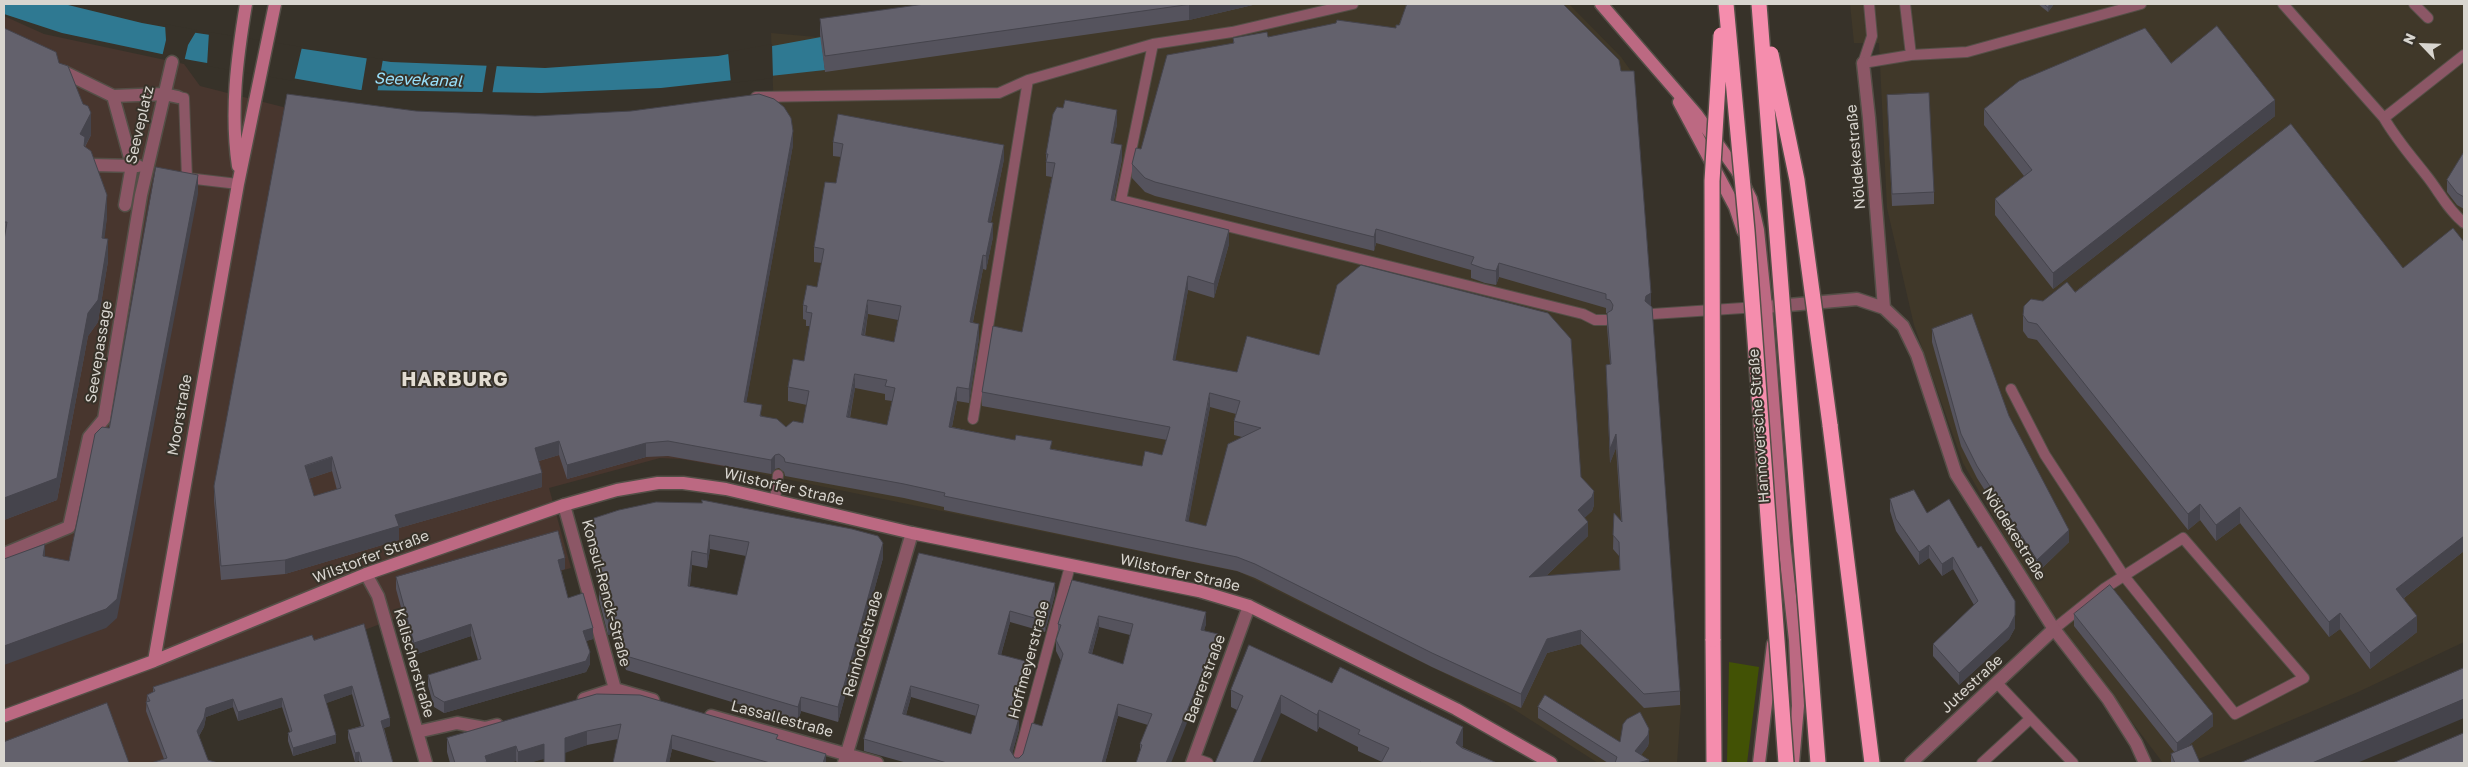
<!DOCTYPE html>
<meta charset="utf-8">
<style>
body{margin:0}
#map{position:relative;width:2468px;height:767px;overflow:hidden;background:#373229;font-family:"Golos Text",sans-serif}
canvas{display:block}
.frame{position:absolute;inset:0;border:5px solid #d8d5cf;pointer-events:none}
.north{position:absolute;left:2398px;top:20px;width:50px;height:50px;-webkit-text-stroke:4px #373229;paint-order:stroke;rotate:294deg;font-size:14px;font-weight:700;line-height:20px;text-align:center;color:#d8d5cf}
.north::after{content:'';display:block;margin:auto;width:18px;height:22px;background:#d8d5cf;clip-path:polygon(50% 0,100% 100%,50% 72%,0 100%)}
</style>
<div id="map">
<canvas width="2468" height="767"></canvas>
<div class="frame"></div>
<div class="north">N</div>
</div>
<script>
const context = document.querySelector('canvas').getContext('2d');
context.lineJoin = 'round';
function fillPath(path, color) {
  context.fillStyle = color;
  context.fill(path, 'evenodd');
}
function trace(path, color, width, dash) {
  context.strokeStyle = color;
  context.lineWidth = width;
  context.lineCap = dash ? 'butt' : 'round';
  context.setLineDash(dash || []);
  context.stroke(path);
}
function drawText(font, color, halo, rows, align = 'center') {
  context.font = font + ' "Golos Text",sans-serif';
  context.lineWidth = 4;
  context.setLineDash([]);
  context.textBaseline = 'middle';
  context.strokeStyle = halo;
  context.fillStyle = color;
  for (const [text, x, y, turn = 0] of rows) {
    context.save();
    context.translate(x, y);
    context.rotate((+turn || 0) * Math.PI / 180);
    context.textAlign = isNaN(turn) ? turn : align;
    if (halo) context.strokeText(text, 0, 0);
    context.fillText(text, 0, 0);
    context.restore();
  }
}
fillPath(new Path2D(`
 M 4,16 L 44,34 L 184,64 L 200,86 L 287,108 L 793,145 L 744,416 L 741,416 L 732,468 L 681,459 L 660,458 L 549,488 L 571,568 L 404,615 L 314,649 L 222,671 L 166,763 L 4,763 Z`), '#48362e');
fillPath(new Path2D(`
 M 1015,4 L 1569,4 L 1621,57 L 1631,71 L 1633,81 L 1681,705 L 1677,763 L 1598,763 L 1504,703 L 1239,572 L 732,468 L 741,416 L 744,416 L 793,145 L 792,139 L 774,113 L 771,33 L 816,37 Z
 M 1850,4 L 2464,4 L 2464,642 L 2358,692 L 2189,763 L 2163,763 L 2075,647 L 2017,558 L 1963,463 L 1914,325 L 1887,208 L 1879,43 L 1854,43 Z`), '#403829');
fillPath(new Path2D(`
 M 1729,662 L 1759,667 L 1747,763 L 1727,763 Z`), '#425205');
fillPath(new Path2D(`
 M 4,4 L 64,4 L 142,23 L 197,33 L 391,62 L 545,68 L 718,56 L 821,37 L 825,70 L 661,88 L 541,93 L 360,90 L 190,60 L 62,33 L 4,14 Z`), '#2f7992');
fillPath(new Path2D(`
 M 165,24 L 197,30 L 188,45 L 184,62 L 162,57 L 166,40 Z
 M 209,32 L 302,47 L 294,81 L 207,66 Z
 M 772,44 L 773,78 L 731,83 L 728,52 Z
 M 367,57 L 383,59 L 377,93 L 361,93 Z
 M 487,63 L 497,64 L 492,95 L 482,95 Z`), '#373229');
const lane = new Path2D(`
 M 1869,4 L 1872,36 L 1863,63 L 1911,55 L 1967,52 L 2141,4
 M 1905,4 L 1911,55
 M 2283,4 L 2384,118 L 2464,55
 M 2414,4 L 2428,18
 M 1153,44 L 1121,200 L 1583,314 L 1595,320 L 1606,320
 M 178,97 L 184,98 L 187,178 L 238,184
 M 756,97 L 999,93 L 1028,80 L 1153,44 L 1232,32 L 1353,4
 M 2384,118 C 2396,139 2411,156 2426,175 C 2439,191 2447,209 2464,223
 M 1652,314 L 1758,307
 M 2011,389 L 2045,455 L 2124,576 L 2235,714 L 2304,678 L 2183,538 L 2105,588 L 2054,629
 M 973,419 L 1028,80
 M 775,500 L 778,475
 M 1997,683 L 2073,763
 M 1194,758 L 1208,763
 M 1017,763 L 1070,566
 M 1982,763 L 2030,719`);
const street = new Path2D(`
 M 1863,63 L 1869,118 L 1884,308 L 1903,326 L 1917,355 L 1956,474 L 2054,629 L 2108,699 L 2136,743 L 2145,763
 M 64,72 L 113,96 L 164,94 L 178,97
 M 113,96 L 132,165 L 125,205
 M 91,165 L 138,166
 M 1766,307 L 1857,299 L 1884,308
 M 564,505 L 615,689
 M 4,554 L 69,527 L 89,437 L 104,419 L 141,195 L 172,62
 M 366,574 L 378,596 L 426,763
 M 584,699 L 615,689 L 653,700
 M 711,716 L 877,763
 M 417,732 L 457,723 L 485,728 L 497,725
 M 844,763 L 912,533
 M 1192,763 L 1249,606
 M 1911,763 L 2054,629`);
const secondary = new Path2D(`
 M 1601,4 L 1697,115 L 1737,171 L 1751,199 L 1758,230 L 1766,307 L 1784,542 L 1795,640 L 1798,706 L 1793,763
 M 1679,102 L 1735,207 L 1743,231
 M 238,166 C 230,112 237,58 246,4
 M 154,661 L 238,184 L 275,4
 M 4,716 L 154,661 L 366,574 L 564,505 L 617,490 L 658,483 L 683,483 L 726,489 L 912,533 L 1199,591 L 1249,606 L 1456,709 L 1551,763
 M 1759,763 L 1773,644`);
const highway = new Path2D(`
 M 1830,425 L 1872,763
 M 1713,639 L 1714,763`);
trace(lane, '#544f47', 12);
trace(street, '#544f47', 15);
trace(secondary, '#544f47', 15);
trace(highway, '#544f47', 18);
trace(lane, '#8c5766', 10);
trace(street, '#8c5766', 12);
trace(secondary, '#bc6982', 12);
trace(highway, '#f58dad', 15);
const highwayBridge = new Path2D(`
 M 1726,4 L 1747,231 L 1786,763
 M 1759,4 L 1818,763
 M 1771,54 L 1797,180 L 1830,425
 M 1713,639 L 1712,181 L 1721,35`);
trace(highwayBridge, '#544f47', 18, []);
trace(highwayBridge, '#f58dad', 15);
fillPath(new Path2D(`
 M 925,4 L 1257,4 L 1189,20 L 825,72 L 820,35 L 820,19 Z
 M 2038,4 L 2054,4 L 2048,12 Z
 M 4,28 L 59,63 L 91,135 L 85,147 L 107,217 L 104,238 L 108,261 L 98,322 L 88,336 L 57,500 L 4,520 Z
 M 1268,37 L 1651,306 L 1680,691 L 1680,705 L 1644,708 L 1581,644 L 1547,653 L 1521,708 L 1432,667 L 1255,578 L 1237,571 L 944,510 L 944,507 L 904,498 L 785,476 L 784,472 L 779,468 L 775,469 L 771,474 L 668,456 L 646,457 L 567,479 L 559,455 L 539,461 L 542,487 L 399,528 L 399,540 L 285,574 L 221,580 L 214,500 L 214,486 L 416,111 L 793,145 L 746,403 L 762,416 L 786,427 L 803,423 L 807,405 L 788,401 L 788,387 L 804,361 L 810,326 L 806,326 L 806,320 L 803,319 L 803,305 L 817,287 L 822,263 L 814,262 L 814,247 L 836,183 L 841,157 L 833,156 L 833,142 L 1004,159 L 991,222 L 993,237 L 986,270 L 983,269 L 973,322 L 979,338 L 969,403 L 957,401 L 952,427 L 1052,449 L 1142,466 L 1162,455 L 1167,440 L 982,406 L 982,392 L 1022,332 L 1052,177 L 1046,176 L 1046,154 L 1117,124 L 1113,143 L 1122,159 L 1114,201 L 1229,244 L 1214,298 L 1188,290 L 1175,360 L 1581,477 L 1594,505 L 1592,511 L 1584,518 L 1588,536 L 1546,576 L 1620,570 L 1619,556 L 1613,549 L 1614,513 L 1621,521 L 1616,448 L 1610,463 L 1606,365 L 1610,364 L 1607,327 L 1607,313 L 1606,313 L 1606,308 L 1499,277 L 1496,285 L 1485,283 L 1471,278 L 1471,270 L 1376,243 L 1374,251 L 1155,196 L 1145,192 L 1132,178 L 1132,164 L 1141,149 L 1233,43 L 1233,38 ZM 868,314 L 898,320 L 894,342 L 865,336 ZM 855,388 L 885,394 L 885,400 L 892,401 L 887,425 L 850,418 ZM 1210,407 L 1236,414 L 1234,421 L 1234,435 L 1242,437 L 1206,526 L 1188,522 ZM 332,471 L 337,490 L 314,496 L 308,479 Z
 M 2171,63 L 2275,116 L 2053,289 L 1995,215 L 1995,199 L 2024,176 L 1984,125 L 1984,109 Z
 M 1887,95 L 1934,192 L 1934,204 L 1892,206 Z
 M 2464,152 L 2464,209 L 2457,205 L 2447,192 L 2447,180 Z
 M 2075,292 L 2464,551 L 2404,598 L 2417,632 L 2370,669 L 2340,629 L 2329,637 L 2240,523 L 2216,541 L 2200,520 L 2188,530 L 2037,340 L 2028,338 L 2023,331 L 2023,315 L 2043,301 Z
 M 1932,329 L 2009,416 L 2069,542 L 2037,573 L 1977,478 L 1961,446 L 1932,342 Z
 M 1890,499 L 1927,513 L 1978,548 L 2015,601 L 2015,628 L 2009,639 L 1959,685 L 1933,656 L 1933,644 L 1974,605 L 1953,569 L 1942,576 L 1929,558 L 1919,565 L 1896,531 L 1890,511 Z
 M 619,510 L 883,558 L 838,722 L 801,711 L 798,722 L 626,670 L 614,633 L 608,635 L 599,600 L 599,586 L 600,585 L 585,535 L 585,521 ZM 710,549 L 746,556 L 737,595 L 690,586 L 692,565 L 707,568 Z
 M 919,553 L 1055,594 L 1045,632 L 1010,622 L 1001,655 L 1025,673 L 1014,716 L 1019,729 L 1012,754 L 1015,758 L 1019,758 L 1023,754 L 1042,726 L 1061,661 L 1056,651 L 1056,640 L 1058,634 L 1058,624 L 1072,580 L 1206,624 L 1204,630 L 1218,645 L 1140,751 L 1140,744 L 1148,725 L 1118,716 L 1105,763 L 907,763 L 864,751 L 864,739 ZM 1099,627 L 1130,635 L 1123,664 L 1092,654 ZM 911,697 L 976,716 L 971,734 L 906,715 Z
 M 565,569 L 561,570 L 568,598 L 593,639 L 586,641 L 590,664 L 586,672 L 444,713 L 434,707 L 428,686 L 428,675 L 478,660 L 471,636 L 414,655 L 396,589 L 396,577 Z
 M 2074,614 L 2213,726 L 2185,748 L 2200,763 L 2171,763 L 2171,754 L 2175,753 L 2074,626 Z
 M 314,640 L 390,726 L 384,728 L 393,763 L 360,763 L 359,761 L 355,762 L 348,738 L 348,730 L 361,726 L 352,694 L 326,703 L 336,743 L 293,756 L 288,741 L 288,733 L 290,732 L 282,707 L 238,721 L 233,707 L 206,717 L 204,727 L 199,736 L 208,760 L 164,759 L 146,711 L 147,695 L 153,692 L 153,687 Z
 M 1249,645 L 1463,745 L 1462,747 L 1497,763 L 1381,763 L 1382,762 L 1358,751 L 1358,747 L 1319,727 L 1317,732 L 1281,713 L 1237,710 L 1231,707 L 1231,690 Z
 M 597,694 L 778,739 L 826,763 L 720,763 L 672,749 L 669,763 L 613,763 L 618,739 L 587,745 L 529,763 L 517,763 L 516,761 L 508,763 L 450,763 L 447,752 L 447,738 Z
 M 1538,707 L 1620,742 L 1649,741 L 1648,746 L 1641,755 L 1649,763 L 1608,763 L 1538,718 Z`), '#55535d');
fillPath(new Path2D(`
 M 1189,4 L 1257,4 L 1189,20 Z
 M 2050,4 L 2054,4 L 2048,12 L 2048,7 Z
 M 2275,100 L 2275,116 L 2053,289 L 2053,273 Z
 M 1117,110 L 1117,124 L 1111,157 L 1111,143 Z
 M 91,113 L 91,135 L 85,146 L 85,159 L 80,134 Z
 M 793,131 L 793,145 L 744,416 L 744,402 Z
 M 1004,145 L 1004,159 L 988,236 L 988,222 Z
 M 1122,145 L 1122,159 L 1111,214 L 1111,200 Z
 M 198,175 L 198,194 L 117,618 L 106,628 L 4,665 L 4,646 L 106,609 Z
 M 107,195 L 107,217 L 102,260 L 102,238 Z
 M 993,223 L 993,237 L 986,270 L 986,256 Z
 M 1376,229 L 1376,243 L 1374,251 L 1374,237 Z
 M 1229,230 L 1229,244 L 1214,298 L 1214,284 Z
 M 108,239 L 108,261 L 98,322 L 88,336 L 57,500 L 4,520 L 4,498 L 88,313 Z
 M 983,255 L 983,269 L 970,336 L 970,322 Z
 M 1499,263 L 1499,277 L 1496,285 L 1496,271 Z
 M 1188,276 L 1188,290 L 1173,374 L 1173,360 Z
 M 1651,293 L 1651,307 L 1645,301 L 1646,296 Z
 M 868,300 L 868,314 L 862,349 L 862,335 Z
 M 979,324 L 979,338 L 969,403 L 969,389 Z
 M 855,374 L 855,388 L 847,431 L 847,417 Z
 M 957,387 L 957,401 L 949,441 L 949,427 Z
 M 1210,393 L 1210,407 L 1186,535 L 1186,521 Z
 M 1616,434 L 1616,448 L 1610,463 L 1610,449 Z
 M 559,441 L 559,455 L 535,462 L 535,448 Z
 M 646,443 L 646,457 L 567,479 L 567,465 Z
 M 775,455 L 775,469 L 771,474 L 771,460 Z
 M 332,457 L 332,471 L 305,480 L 305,466 Z
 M 542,473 L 542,487 L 399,528 L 399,540 L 285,574 L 285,560 L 395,515 Z
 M 1594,491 L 1594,505 L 1592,511 L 1578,524 L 1578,510 Z
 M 2200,504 L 2200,520 L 2188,530 L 2188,514 Z
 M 2240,507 L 2240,523 L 2216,541 L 2216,525 Z
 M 1588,522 L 1588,536 L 1529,592 L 1529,577 Z
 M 2069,530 L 2069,542 L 2037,573 L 2037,560 Z
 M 710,535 L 710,549 L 707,568 L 707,554 Z
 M 2464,536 L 2464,551 L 2396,604 L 2396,589 Z
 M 883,543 L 883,558 L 838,722 L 838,707 Z
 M 45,544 L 45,564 L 43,556 Z
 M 1929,545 L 1929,558 L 1919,565 L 1919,552 Z
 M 692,551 L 692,565 L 688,600 L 688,586 Z
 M 1953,557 L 1953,569 L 1942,576 L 1942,564 Z
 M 565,558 L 565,569 L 558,571 L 558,560 Z
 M 1055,583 L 1055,594 L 1045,632 L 1045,621 Z
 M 1010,611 L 1010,622 L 998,665 L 998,654 Z
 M 1206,612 L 1206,624 L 1201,641 L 1201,630 Z
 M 2340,613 L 2340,629 L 2329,637 L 2329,622 Z
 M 2015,615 L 2015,628 L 2009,639 L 1959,685 L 1959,673 Z
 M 1099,616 L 1099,627 L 1089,664 L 1089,653 Z
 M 2417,616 L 2417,632 L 2370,669 L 2370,653 Z
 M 614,619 L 614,633 L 608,635 L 608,620 Z
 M 471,624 L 471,636 L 414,655 L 414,643 Z
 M 593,628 L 593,639 L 583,642 L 583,631 Z
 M 1581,630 L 1581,644 L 1547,653 L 1521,708 L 1521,694 L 1547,639 Z
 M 1218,634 L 1218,645 L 1171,763 L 1166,763 Z
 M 590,652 L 590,664 L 586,672 L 444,713 L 444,702 Z
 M 1025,661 L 1025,673 L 1011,727 L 1011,715 Z
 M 352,686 L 352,694 L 324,704 L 324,695 Z
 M 911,686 L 911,697 L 903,725 L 903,714 Z
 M 1281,695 L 1281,713 L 1260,763 L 1253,763 Z
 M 801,697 L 801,711 L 798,722 L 798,707 Z
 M 282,698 L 282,707 L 238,721 L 238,712 Z
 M 233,699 L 233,707 L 206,717 L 204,727 L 197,739 L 197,731 L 206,708 Z
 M 2464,699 L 2464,718 L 2357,763 L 2312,763 Z
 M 1118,704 L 1118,716 L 1105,763 L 1102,763 Z
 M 1319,710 L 1319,727 L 1317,732 L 1317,715 Z
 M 2213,714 L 2213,726 L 2177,755 L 2177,743 Z
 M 390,718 L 390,726 L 381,729 L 381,721 Z
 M 1019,718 L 1019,729 L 1010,762 L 1010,750 Z
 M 1463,727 L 1463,745 L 1456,760 L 1456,743 Z
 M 1649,729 L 1649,741 L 1648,746 L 1635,763 L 1635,751 Z
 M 587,731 L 587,745 L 565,753 L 565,763 L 565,738 Z
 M 336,735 L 336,743 L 293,756 L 293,748 Z
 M 672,735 L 672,749 L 669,763 L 666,763 Z
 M 544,744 L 544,759 L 529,763 L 518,763 L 518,752 Z
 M 516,746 L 516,761 L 508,763 L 481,763 L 485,756 Z
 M 359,752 L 359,761 L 355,762 L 355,753 Z
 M 826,754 L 826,763 L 823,763 Z
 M 1649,760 L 1649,763 L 1637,763 Z`), '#45444c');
const building = new Path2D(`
 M 925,4 L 1192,4 L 825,56 L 820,19 Z
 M 1407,4 L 1563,4 L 1619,60 L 1621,71 L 1634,71 L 1651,293 L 1646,296 L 1645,301 L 1652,307 L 1680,691 L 1644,694 L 1581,630 L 1547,639 L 1521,694 L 1432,653 L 1255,564 L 1237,557 L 944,496 L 945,493 L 904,484 L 785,462 L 784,458 L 779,454 L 775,455 L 771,460 L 668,441 L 646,443 L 567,465 L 559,441 L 535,448 L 542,473 L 395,515 L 399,526 L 285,560 L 221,566 L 214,486 L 287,94 L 416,111 L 535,116 L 631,111 L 759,94 L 774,99 L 784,107 L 791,118 L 793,131 L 744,402 L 762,405 L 760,416 L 777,419 L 786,427 L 793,421 L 803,423 L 809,391 L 788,387 L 793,359 L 804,361 L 812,313 L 806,312 L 807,306 L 803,305 L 807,285 L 817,287 L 824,249 L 814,247 L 825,182 L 836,183 L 843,144 L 833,142 L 838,114 L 1004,145 L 988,222 L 993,223 L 986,256 L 983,255 L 970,322 L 979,324 L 969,389 L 957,387 L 949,427 L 1015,440 L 1016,435 L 1052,441 L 1050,449 L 1142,466 L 1145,451 L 1162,455 L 1170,427 L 982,392 L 993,326 L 1022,332 L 1055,163 L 1046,162 L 1048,154 L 1046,154 L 1053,114 L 1057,107 L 1063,108 L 1065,100 L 1117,110 L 1111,143 L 1122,145 L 1111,200 L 1229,230 L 1214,284 L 1188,276 L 1173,360 L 1237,372 L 1247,336 L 1319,355 L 1337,285 L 1361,265 L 1548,313 L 1571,339 L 1581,477 L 1594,491 L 1592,497 L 1578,510 L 1588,522 L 1529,577 L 1620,570 L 1619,542 L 1613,535 L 1614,513 L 1622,522 L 1616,434 L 1610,449 L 1606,365 L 1611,364 L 1607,313 L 1612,310 L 1613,305 L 1610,300 L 1606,299 L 1606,294 L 1499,263 L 1496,271 L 1485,269 L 1471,264 L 1474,257 L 1376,229 L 1374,237 L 1155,182 L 1145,178 L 1132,164 L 1136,148 L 1141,149 L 1167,55 L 1234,43 L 1233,38 L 1267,32 L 1268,37 L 1336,23 L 1337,20 L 1396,28 L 1396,25 L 1399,25 ZM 868,300 L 901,306 L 894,342 L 862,335 ZM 855,374 L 887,380 L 885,386 L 895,388 L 887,425 L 847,417 ZM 1210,393 L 1240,401 L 1234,421 L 1261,428 L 1228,444 L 1206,526 L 1186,521 ZM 332,457 L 341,488 L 314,496 L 305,466 Z
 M 2044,4 L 2050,4 L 2048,7 Z
 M 2217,26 L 2275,100 L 2053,273 L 1995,199 L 2032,170 L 1984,109 L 2019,81 L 2145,28 L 2171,63 Z
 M 4,28 L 56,52 L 59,63 L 68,66 L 83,104 L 88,106 L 91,113 L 80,134 L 85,137 L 84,146 L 91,151 L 107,195 L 102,238 L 108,239 L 98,300 L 88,313 L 57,478 L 4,498 L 4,240 L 7,222 L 4,222 Z
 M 1929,93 L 1934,192 L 1892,194 L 1887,95 Z
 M 2291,124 L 2403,268 L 2453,228 L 2464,242 L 2464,536 L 2396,589 L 2417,616 L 2370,653 L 2340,613 L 2329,622 L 2240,507 L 2216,525 L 2200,504 L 2188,514 L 2037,324 L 2028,322 L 2023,315 L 2024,306 L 2031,299 L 2043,301 L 2067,282 L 2075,292 Z
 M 2464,152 L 2464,197 L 2457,193 L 2447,180 Z
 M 156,167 L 198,175 L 117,599 L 106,609 L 4,646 L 4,559 L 45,544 L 43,556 L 69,561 L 95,434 L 102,427 L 109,428 Z
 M 1972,314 L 2009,416 L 2069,530 L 2037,560 L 1977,466 L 1961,434 L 1932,329 Z
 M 1914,490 L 1927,513 L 1949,499 L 1978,548 L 1981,546 L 2015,601 L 2015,615 L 2009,627 L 1959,673 L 1933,644 L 1978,601 L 1953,557 L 1942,564 L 1929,545 L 1919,552 L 1896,519 L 1890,499 Z
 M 702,500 L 852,529 L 878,536 L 883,543 L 838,707 L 801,697 L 798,707 L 626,656 L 614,619 L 608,620 L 599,586 L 604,584 L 585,521 L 619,510 L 656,502 L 702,503 ZM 710,535 L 749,542 L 737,595 L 688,586 L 692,551 L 707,554 Z
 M 558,531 L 565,558 L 558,560 L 568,598 L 583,593 L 593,628 L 583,631 L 590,652 L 586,661 L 444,702 L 434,696 L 428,675 L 481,659 L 471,624 L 414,643 L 396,577 Z
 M 919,553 L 1055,583 L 1045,621 L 1010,611 L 998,654 L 1025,661 L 1011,715 L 1019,718 L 1010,750 L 1015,758 L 1019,758 L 1023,754 L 1032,723 L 1042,726 L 1063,654 L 1056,640 L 1061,625 L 1058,624 L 1072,580 L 1206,612 L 1201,630 L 1218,634 L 1166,763 L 1136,763 L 1142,745 L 1140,744 L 1152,714 L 1118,704 L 1102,763 L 947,763 L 864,739 ZM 1099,616 L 1133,624 L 1123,664 L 1089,653 ZM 911,686 L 979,705 L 971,734 L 903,714 Z
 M 2110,585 L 2213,714 L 2177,743 L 2074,614 Z
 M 364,624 L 390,718 L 381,721 L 393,763 L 362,763 L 359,752 L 355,753 L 348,730 L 364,726 L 352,686 L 324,695 L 336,735 L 293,748 L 288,733 L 292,731 L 282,698 L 238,712 L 233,699 L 206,708 L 204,718 L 197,731 L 208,760 L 218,763 L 151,763 L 167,758 L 146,702 L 150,701 L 147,695 L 155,691 L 153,687 L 312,635 L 314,640 Z
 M 1249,645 L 1332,683 L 1340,667 L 1463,727 L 1456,743 L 1462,748 L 1497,763 L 1422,763 L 1420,762 L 1419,763 L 1381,763 L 1389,748 L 1358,734 L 1360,730 L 1319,710 L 1317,715 L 1281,695 L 1253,763 L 1215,763 L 1243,696 L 1231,690 Z
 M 2464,668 L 2464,699 L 2312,763 L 2240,763 Z
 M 597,694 L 640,695 L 778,735 L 776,739 L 826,754 L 823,763 L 770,763 L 672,735 L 666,763 L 613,763 L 621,724 L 587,731 L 565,738 L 565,763 L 544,763 L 544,744 L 518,752 L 516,746 L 485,756 L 487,762 L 481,763 L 455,763 L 447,738 Z
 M 1545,695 L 1620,742 L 1623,724 L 1627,719 L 1640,712 L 1649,729 L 1648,735 L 1635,751 L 1649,760 L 1637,763 L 1615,763 L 1617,757 L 1538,707 Z
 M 107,703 L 129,763 L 4,763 L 4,742 Z
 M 2464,733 L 2464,763 L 2393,763 Z
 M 2192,745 L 2200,763 L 2175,763 L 2171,754 Z`);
fillPath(building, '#63616c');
trace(building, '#45444c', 1);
drawText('15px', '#d8d5cf', '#373229', [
 ["Seeveplatz",140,125,-77],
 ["Nöldekestraße",1856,157,-95],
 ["Seevepassage",99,352,-81],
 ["Moorstraße",180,415,-80],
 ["Hannoversche Straße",1759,426,-94],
 ["Wilstorfer Straße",784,487,13],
 ["Nöldekestraße",2014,534,58],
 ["Wilstorfer Straße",371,557,-21],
 ["Wilstorfer Straße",1180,573,13],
 ["Konsul-Renck-Straße",606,593,75],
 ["Reinholdstraße",863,644,-74],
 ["Hoffmeyerstraße",1029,660,-75],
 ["Kalischerstraße",414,663,74],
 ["Baererstraße",1205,679,-70],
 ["Jutestraße",1972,684,-43],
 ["Lassallestraße",782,719,15]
]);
drawText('italic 16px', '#99e0fb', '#373229', [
 ["Seevekanal",418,80,2]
]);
context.letterSpacing = '1px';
drawText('bold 20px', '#e3ddd2', '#373229', [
 ["HARBURG",455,380]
]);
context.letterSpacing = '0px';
</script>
